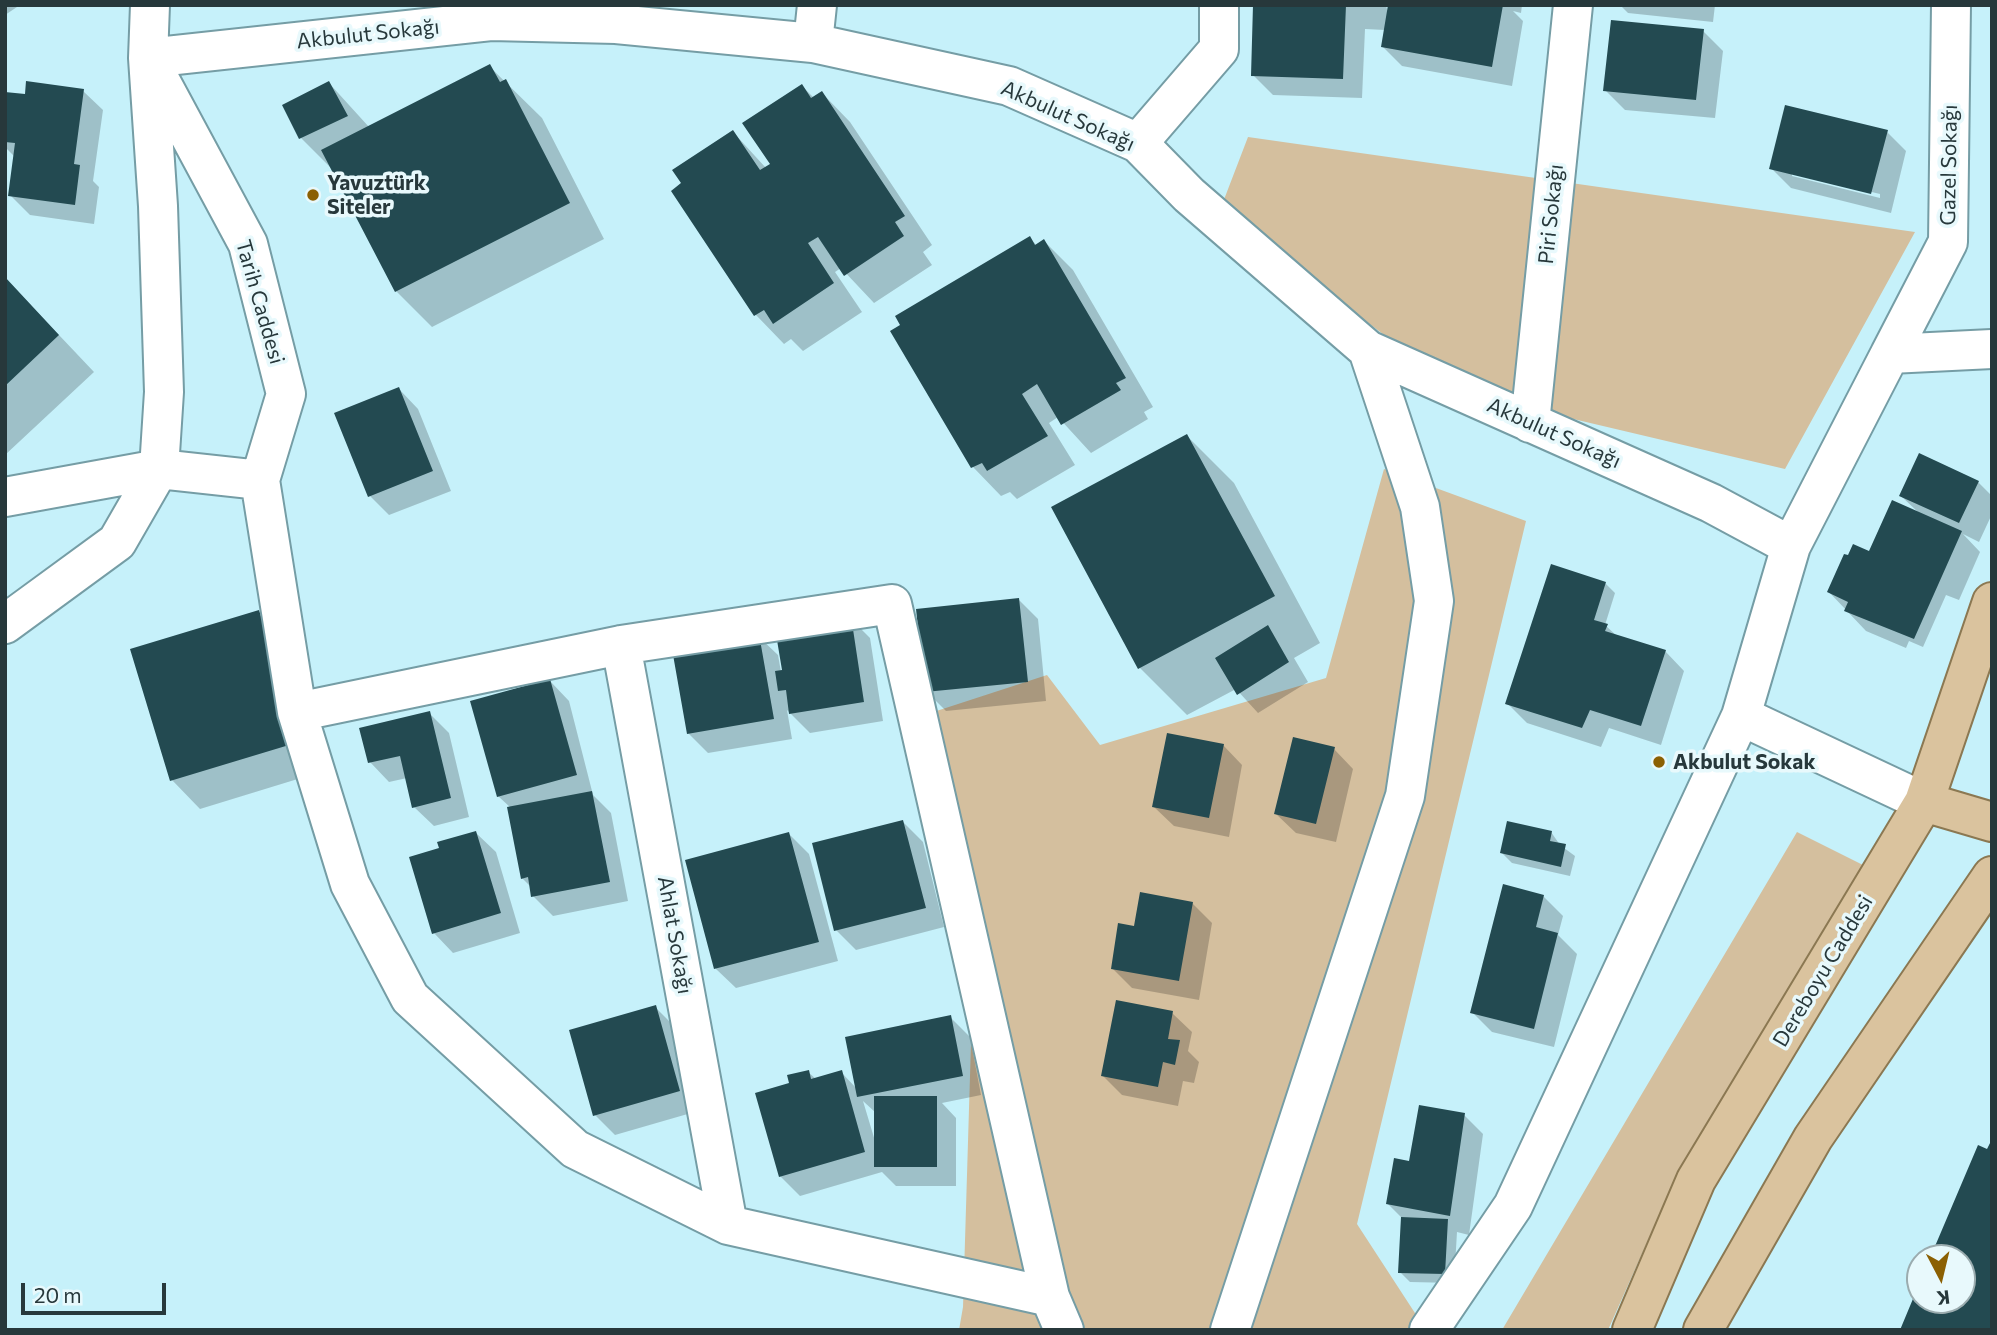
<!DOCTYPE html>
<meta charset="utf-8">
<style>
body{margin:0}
#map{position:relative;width:1997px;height:1335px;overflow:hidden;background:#c6f1fa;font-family:Commissioner,sans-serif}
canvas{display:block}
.frame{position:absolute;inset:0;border:7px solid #27383b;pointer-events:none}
.north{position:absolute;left:1906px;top:1244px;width:70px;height:70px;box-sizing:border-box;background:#e8f9fc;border:2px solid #9bacaf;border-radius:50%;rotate:173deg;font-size:19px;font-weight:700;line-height:28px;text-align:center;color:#27383b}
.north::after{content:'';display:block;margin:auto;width:24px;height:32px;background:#8b6003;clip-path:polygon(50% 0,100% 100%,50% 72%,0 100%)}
.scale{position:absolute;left:21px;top:1283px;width:145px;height:32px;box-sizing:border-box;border:4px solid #27383b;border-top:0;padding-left:9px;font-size:21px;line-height:24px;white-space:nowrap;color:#27383b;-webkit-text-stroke:5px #e8f9fc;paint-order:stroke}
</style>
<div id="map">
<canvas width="1997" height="1335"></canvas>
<div class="frame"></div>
<div class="north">K</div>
<div class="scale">20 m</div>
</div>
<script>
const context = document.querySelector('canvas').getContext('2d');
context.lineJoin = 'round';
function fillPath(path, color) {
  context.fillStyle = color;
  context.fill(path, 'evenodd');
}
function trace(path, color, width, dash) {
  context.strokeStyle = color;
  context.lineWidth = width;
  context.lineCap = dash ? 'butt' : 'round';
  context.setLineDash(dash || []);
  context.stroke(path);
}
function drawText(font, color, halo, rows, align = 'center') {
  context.font = font + ' Commissioner,sans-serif';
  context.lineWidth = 7;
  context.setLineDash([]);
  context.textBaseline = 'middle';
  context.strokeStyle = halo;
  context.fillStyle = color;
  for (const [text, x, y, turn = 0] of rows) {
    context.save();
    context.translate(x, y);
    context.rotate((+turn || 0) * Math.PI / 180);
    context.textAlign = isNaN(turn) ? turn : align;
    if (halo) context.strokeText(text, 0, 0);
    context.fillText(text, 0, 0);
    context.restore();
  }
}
fillPath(new Path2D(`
 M 1248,137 L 1915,232 L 1785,469 L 1459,392 L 1220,210 Z
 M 1384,469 L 1526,521 L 1357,1224 L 1426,1330 L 959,1330 L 963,1307 L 974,943 L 918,717 L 1047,675 L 1100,745 L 1326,678 Z
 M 1797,832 L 1881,874 L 1662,1209 L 1608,1330 L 1502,1330 Z`), '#d4bf9e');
fillPath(new Path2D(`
 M 5,5 L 20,5 L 5,15 Z
 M 1255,5 L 1386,5 L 1388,14 L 1390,5 L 1522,5 L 1521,13 L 1513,11 L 1523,21 L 1512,86 L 1402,66 L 1382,46 L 1385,30 L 1365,29 L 1362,98 L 1273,95 L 1253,75 Z
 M 1620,5 L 1715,5 L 1713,22 L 1628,13 Z
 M 1703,31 L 1723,51 L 1715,118 L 1625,110 L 1605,90 Z
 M 489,66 L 542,118 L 604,239 L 432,327 L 396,291 L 334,171 L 301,138 L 329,83 L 369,127 Z
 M 802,86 L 814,98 L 822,93 L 850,122 L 932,245 L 923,252 L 932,265 L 874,303 L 841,268 L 835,272 L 862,312 L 803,351 L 791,339 L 784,344 L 756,315 L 673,191 L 733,132 L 766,168 L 772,164 Z
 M 83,91 L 103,110 L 93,181 L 99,187 L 94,224 L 30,215 L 10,195 L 15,157 L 5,147 L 5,94 L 26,96 Z
 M 1887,132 L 1906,151 L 1891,213 L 1791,188 L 1771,168 ZM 1792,173 L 1880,194 L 1880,198 L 1792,176 Z
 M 1030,238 L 1037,246 L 1044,241 L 1073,270 L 1153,407 L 1144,412 L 1148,419 L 1091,453 L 1058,417 L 1049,423 L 1075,465 L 1017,499 L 1010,492 L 1001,496 L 973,467 Z
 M 5,278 L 94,372 L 5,455 Z
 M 399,389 L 418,409 L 451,491 L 389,515 L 370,496 Z
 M 1187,436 L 1234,483 L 1320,643 L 1294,658 L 1308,682 L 1258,713 L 1236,689 L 1187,715 L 1140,668 Z
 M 1978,482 L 1992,496 L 1992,514 L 1979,542 L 1963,534 L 1980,552 L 1959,600 L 1946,595 L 1923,647 L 1909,641 L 1906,648 L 1866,631 L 1829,592 L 1870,554 L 1920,514 L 1901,496 Z
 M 1605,583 L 1615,593 L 1605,625 L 1618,637 L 1665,651 L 1684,671 L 1661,745 L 1609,728 L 1601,747 L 1527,723 L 1507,703 Z
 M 1019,600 L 1038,619 L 1046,701 L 946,711 L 926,691 Z
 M 259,612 L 287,640 L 327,770 L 200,809 L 172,780 Z
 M 850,618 L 870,638 L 883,721 L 810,733 L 787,710 L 792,739 L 708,753 L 688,733 L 758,636 L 778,655 L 781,672 Z
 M 550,681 L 569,701 L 593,795 L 611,813 L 628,901 L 553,916 L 533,896 L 531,887 L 522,878 L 511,808 L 498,796 Z
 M 429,713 L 449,733 L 469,817 L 434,826 L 414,807 L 407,778 L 389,782 L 370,762 Z
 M 1223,745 L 1242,765 L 1229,837 L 1174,826 L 1154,807 Z
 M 1334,749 L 1353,769 L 1336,842 L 1296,833 L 1276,814 Z
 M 903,822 L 923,842 L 944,927 L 856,950 L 836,930 Z
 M 1551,832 L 1560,845 L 1575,856 L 1570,876 L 1512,863 L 1502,853 Z
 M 476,833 L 496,852 L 520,933 L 453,953 L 434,933 L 441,849 Z
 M 789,834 L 809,854 L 838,961 L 736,988 L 716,969 L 688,861 Z
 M 1543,896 L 1563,916 L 1558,935 L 1577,954 L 1554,1047 L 1492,1032 L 1472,1012 Z
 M 1192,903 L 1212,923 L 1199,1000 L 1132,988 L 1112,968 L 1136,928 Z
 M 655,1007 L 675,1027 L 698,1111 L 615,1135 L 595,1115 L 571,1031 Z
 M 1172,1013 L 1192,1032 L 1188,1051 L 1199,1062 L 1194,1083 L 1183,1081 L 1178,1106 L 1122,1095 L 1103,1076 Z
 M 950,1017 L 970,1037 L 981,1095 L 942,1103 L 956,1118 L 956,1186 L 896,1186 L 882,1172 L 800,1196 L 780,1176 L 792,1084 L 808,1072 L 816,1079 L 841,1072 L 857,1089 ZM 863,1101 L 876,1113 L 875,1141 Z
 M 1464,1115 L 1483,1134 L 1469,1235 L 1457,1232 L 1454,1283 L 1410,1282 L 1400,1272 L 1403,1219 L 1388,1204 L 1410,1163 Z`), '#0003');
fillPath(new Path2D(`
 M 1253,5 L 1346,5 L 1343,79 L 1251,76 Z
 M 1388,5 L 1503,5 L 1492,67 L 1381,47 Z
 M 1611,20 L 1704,29 L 1696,100 L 1603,91 Z
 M 490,64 L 500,82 L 506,79 L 570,203 L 395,292 L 321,150 Z
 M 26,81 L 84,89 L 74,164 L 80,165 L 75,205 L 8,196 L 15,143 L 5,142 L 5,92 L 25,94 Z
 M 329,81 L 348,116 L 299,139 L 282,105 Z
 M 802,84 L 811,98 L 822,91 L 905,216 L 895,222 L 904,236 L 844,276 L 818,237 L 808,243 L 834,283 L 773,324 L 764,310 L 754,316 L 671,191 L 681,183 L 672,170 L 733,130 L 760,170 L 770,164 L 742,123 Z
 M 1785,105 L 1888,130 L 1871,194 L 1769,169 Z
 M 1030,236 L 1035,245 L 1044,239 L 1126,378 L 1116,383 L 1121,390 L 1061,425 L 1037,384 L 1022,394 L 1048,436 L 987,471 L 982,463 L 971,468 L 890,331 L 900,325 L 895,316 Z
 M 5,277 L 59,335 L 5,386 Z
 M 399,387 L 433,471 L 368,497 L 334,413 Z
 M 1187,434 L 1275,596 L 1138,669 L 1051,507 Z
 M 1919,453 L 1979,481 L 1959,523 L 1899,496 Z
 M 1892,500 L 1962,531 L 1914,639 L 1844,611 L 1848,602 L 1827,592 L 1844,554 L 1848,555 L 1853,544 L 1869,551 Z
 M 1551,564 L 1606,582 L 1594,620 L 1608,624 L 1605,631 L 1666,650 L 1641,726 L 1590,710 L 1582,728 L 1505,704 Z
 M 1019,598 L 1028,682 L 925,692 L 916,609 Z
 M 259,610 L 299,742 L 170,781 L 130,649 Z
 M 851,616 L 864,702 L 789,714 L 786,690 L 778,691 L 775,671 L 782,670 L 775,628 Z
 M 1268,625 L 1289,662 L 1237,695 L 1215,658 Z
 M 759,634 L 774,719 L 687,734 L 672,649 Z
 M 550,679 L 577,775 L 497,797 L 470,701 Z
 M 430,711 L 451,798 L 412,808 L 400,756 L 368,763 L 359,728 Z
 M 1167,733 L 1224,744 L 1209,818 L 1152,807 Z
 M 1293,737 L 1335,747 L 1316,824 L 1274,814 Z
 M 592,791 L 610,882 L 531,897 L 528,877 L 521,879 L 507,807 Z
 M 903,820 L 926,908 L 834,931 L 812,843 Z
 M 1507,821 L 1552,831 L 1550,841 L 1566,844 L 1561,867 L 1500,853 Z
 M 476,831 L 501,913 L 432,934 L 409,857 L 439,848 L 437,842 Z
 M 789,832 L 819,942 L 714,969 L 685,860 Z
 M 1503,884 L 1544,895 L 1536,927 L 1558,933 L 1534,1029 L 1470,1013 Z
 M 1140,892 L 1193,902 L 1179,981 L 1111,969 L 1118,923 L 1134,926 Z
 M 1116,1000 L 1173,1011 L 1168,1039 L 1180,1040 L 1175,1065 L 1163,1062 L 1158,1087 L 1101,1076 Z
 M 656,1005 L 680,1091 L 593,1116 L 569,1030 Z
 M 951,1015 L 963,1076 L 857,1097 L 845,1037 Z
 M 809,1070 L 811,1079 L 842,1070 L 865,1152 L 779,1177 L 755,1093 L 789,1083 L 787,1075 Z
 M 874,1096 L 937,1096 L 937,1167 L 874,1167 Z
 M 1419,1105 L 1465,1113 L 1450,1216 L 1386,1204 L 1394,1158 L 1409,1161 Z
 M 1992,1139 L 1992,1330 L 1900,1330 L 1920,1282 L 1920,1300 L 1962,1300 L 1962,1258 L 1930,1258 L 1978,1145 L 1987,1149 Z
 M 1401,1217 L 1448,1219 L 1445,1274 L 1398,1273 Z`), '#234a51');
const minor = new Path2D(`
 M 813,43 L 817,5
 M 148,58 L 491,21 L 616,24 L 813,43 L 1009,86 L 1138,143 L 1189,195 L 1368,350 L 1711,503 L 1791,546
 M 148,58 L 248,244 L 286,394 L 260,480 L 297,712 L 350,884 L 410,998 L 575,1149 L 728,1225 L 1050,1297
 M 1138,143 L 1219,49 L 1219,5
 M 1890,354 L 1948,242 L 1951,5
 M 1530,423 L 1573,5
 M 5,497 L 159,469 L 260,480
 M 5,624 L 117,542 L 159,469 L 164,392 L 158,206 L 148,58 L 150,5
 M 621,645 L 728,1225
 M 297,712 L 621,645 L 892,604 L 1050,1297 L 1064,1330
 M 1741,716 L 1924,802
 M 1230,1330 L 1405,796 L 1434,601 L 1420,507 L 1368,350
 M 1429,1330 L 1513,1206 L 1741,716 L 1791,546 L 1890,354 L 1992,349`);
const major = new Path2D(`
 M 1924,802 L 1992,822
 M 1632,1330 L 1696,1180 L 1924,802 L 1992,602
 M 1703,1330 L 1813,1138 L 1992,876`);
trace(minor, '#759da5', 42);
trace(major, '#8b7852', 42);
trace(minor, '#fff', 38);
trace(major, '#dac39e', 38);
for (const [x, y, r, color] of [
 [313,195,7,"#8b6003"],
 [1659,762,7,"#8b6003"]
]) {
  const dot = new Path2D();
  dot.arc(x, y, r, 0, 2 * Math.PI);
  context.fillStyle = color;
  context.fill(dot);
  trace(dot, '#e8f9fc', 2.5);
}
drawText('21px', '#27383b', '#e8f9fc', [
 ["Akbulut Sokağı",368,34,-6],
 ["Akbulut Sokağı",1068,116,24],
 ["Gazel Sokağı",1949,165,-89],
 ["Piri Sokağı",1551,214,-84],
 ["Tarih Caddesi",260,302,74],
 ["Akbulut Sokağı",1554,433,24],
 ["Ahlat Sokağı",675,935,80],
 ["Dereboyu Caddesi",1823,971,-59]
]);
drawText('bold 21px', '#27383b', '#e8f9fc', [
 ["Yavuztürk",327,183],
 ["Siteler",327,207],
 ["Akbulut Sokak",1673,762]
], 'left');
</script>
